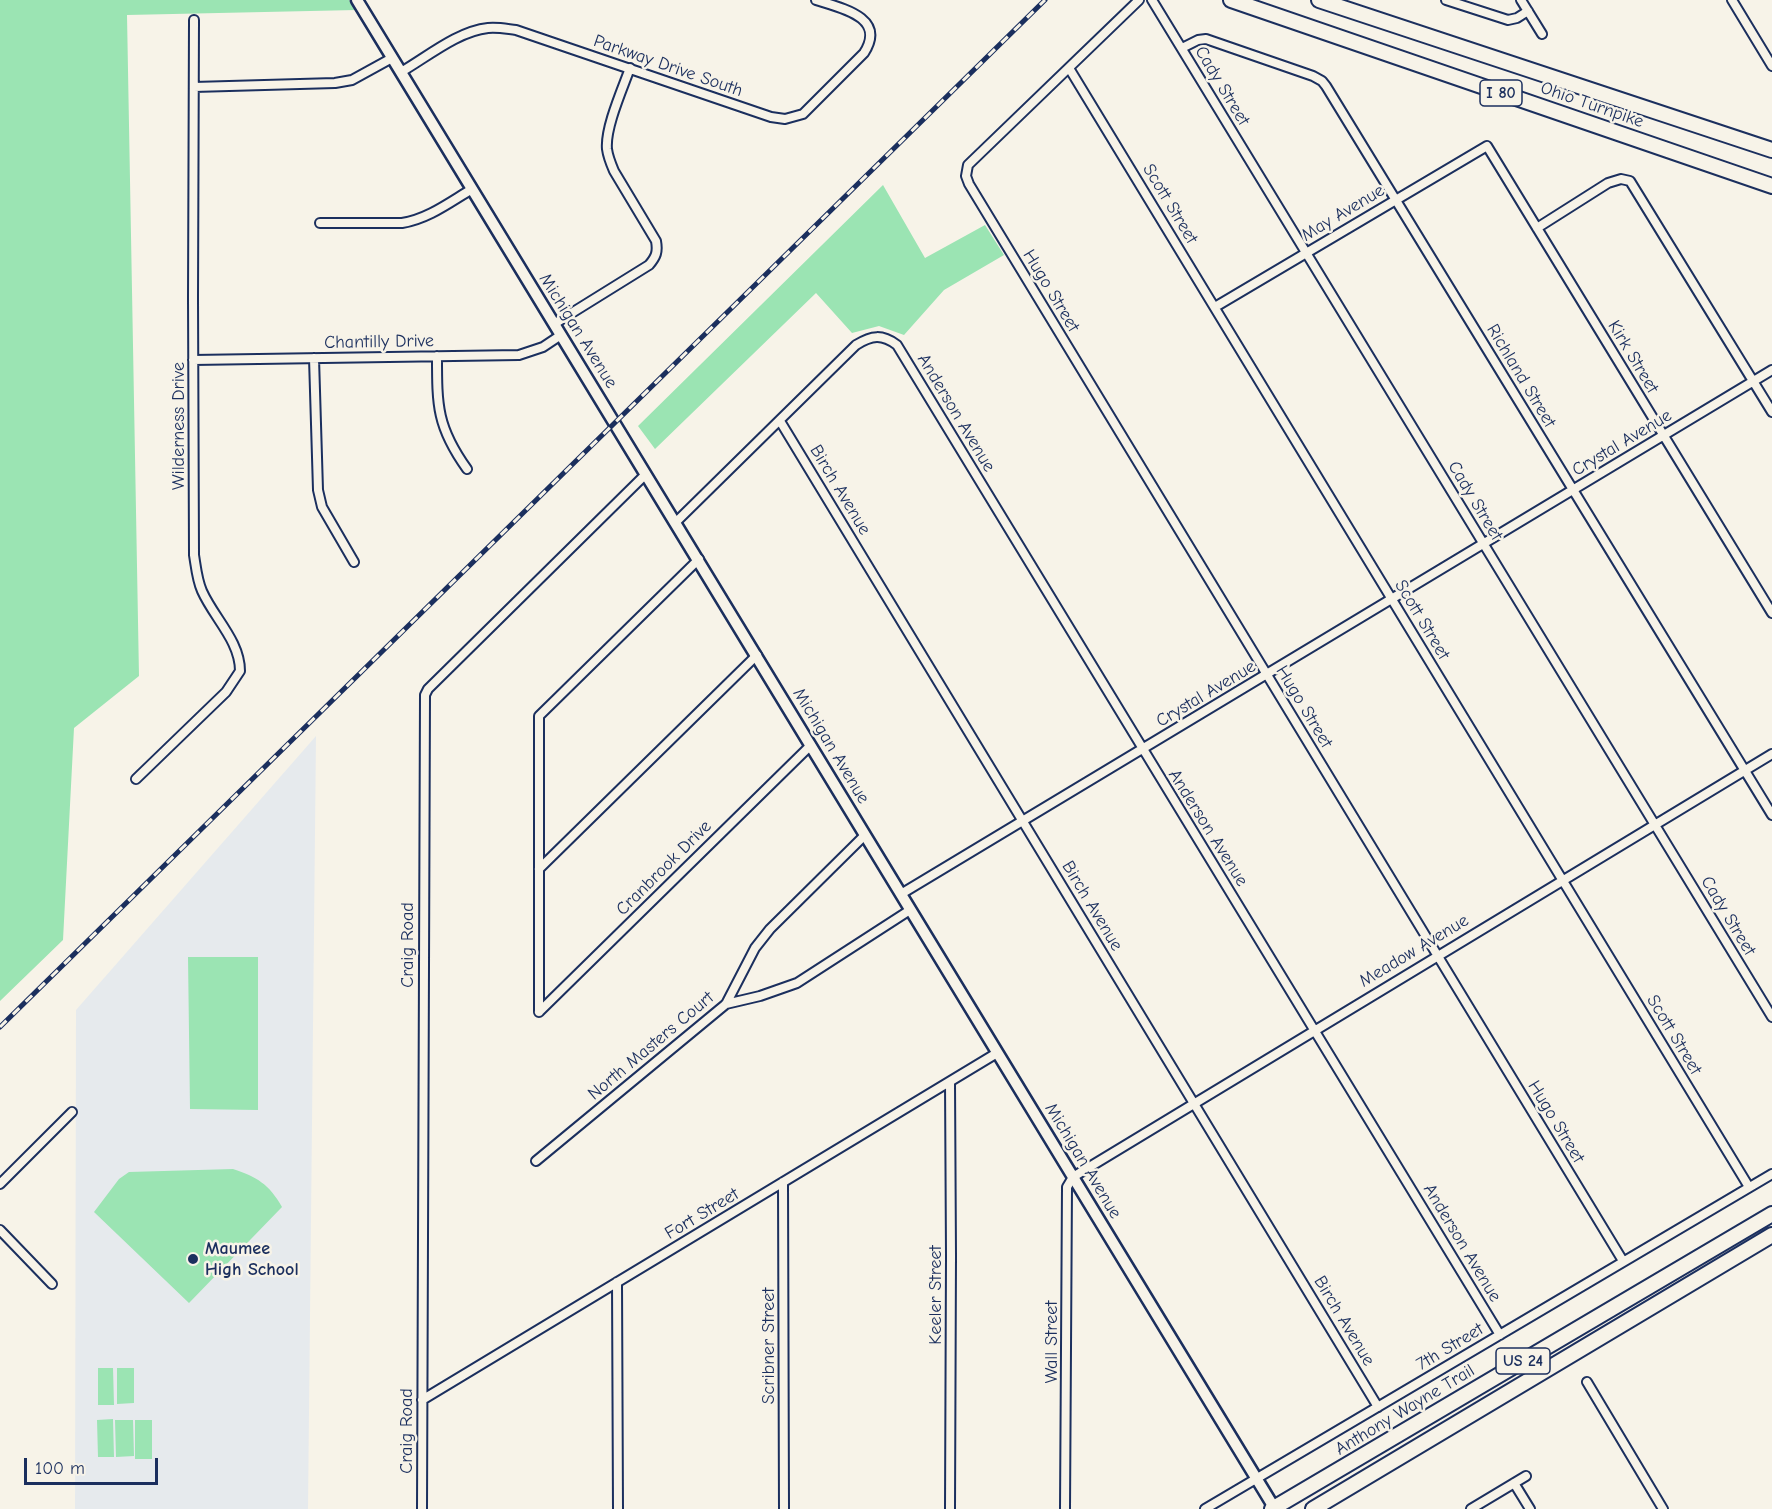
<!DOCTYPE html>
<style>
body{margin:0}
#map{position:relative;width:1772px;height:1509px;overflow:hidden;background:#f7f3e8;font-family:"Comic Neue",sans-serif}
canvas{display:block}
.scale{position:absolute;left:24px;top:1458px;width:134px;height:27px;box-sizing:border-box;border:3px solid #1b2f5e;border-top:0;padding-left:8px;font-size:18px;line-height:21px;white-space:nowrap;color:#1b2f5e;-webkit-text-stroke:4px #f7f3e8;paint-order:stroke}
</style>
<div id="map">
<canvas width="1772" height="1509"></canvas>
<div class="scale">100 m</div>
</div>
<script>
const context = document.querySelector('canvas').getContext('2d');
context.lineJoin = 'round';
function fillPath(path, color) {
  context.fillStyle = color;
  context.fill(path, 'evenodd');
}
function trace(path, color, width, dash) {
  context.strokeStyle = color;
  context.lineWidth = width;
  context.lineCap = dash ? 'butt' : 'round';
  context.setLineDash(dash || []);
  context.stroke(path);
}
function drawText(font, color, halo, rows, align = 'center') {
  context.font = font + ' "Comic Neue",sans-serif';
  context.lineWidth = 5;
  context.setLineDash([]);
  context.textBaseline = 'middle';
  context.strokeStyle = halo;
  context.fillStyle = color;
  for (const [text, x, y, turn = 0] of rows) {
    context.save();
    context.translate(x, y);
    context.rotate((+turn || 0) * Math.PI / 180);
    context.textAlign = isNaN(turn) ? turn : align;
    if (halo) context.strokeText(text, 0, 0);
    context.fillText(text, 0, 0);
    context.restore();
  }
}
fillPath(new Path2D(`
 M 316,736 L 308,1509 L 75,1509 L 76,1010 Z`), '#e6eaed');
fillPath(new Path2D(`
 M 0,0 L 349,0 L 356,10 L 127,15 L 139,676 L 74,728 L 63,940 L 0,1001 Z
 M 883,185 L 925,258 L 985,225 L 1004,255 L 944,290 L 904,335 L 879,326 L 852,333 L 816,293 L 655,449 L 638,426 Z
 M 188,957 L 258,957 L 258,1110 L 190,1109 Z
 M 233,1169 C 257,1177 269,1184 282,1207 L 189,1303 L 94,1212 L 119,1179 L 129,1172 Z
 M 98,1368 L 113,1368 L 114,1405 L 98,1405 Z
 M 117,1368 L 134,1368 L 134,1403 L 117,1404 Z
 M 113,1419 L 114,1457 L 98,1457 L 97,1420 Z
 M 115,1420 L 133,1420 L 134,1456 L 116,1457 Z
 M 135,1420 L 152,1420 L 152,1459 L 135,1459 Z`), '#9be4b3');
const street = new Path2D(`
 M 1139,0 L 968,165 L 966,176 L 969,184 L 1623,1261
 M 1152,0 L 1772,1017
 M 1446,0 L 1508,20 L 1517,18 L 1528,11
 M 1521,0 L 1542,34
 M 1732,0 L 1772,66
 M 1182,48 L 1198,40 L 1206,39 L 1313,76 L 1322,81 L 1326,86 L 1772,815
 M 1069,68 L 1749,1187
 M 401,72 C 427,57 458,31 488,28 C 498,27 507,29 516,30 L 771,117 L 785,119 L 803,114 L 864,53 C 887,17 841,8 816,0
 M 194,87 L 335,83 L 352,80 L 392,58
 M 320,223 L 402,223 C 428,219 450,202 472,189
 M 1537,228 L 1608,183 L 1621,179 L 1630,181 L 1772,412
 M 1215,307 L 1487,146 L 1772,613
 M 554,324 L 649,265 C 656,257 658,252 656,241 L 614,171 C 611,164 608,157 607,149 C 605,128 622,90 630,68
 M 437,356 C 437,406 437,427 467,469
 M 314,358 L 318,490 L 322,507 L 354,562
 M 193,360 L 519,355 L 543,347 L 561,335
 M 780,421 L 1378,1407
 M 676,522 L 856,345 C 872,335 882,334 897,345 L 1500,1335
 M 136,779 L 226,692 L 240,671 C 240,641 214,618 202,591 C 197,580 196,567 194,555 L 193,297 L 194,20
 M 539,869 L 757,655
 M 901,894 L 1772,370
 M 726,1004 L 760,996 L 797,983 L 910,910
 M 539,1012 L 539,716 L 699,559
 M 539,1012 L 811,745
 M 536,1161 L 726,1004 L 755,948 L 770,929 L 865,835
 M 783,1182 L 784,1509
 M 0,1184 L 72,1112
 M 0,1230 L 52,1284
 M 617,1282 L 618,1509
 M 1587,1382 L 1663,1509
 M 422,1400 L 997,1053
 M 1514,1483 L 1530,1509
 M 422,1509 L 425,695 L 428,689 L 646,474
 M 950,1509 L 951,1256 L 950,1082
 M 1065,1509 L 1067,1187 L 1073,1177 L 1772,754
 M 1205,1509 L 1772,1174
 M 1471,1509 L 1526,1476`);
const secondary = new Path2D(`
 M 357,0 L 1275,1509`);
const highway = new Path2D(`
 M 1231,0 L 1772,186
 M 1319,0 L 1772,150
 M 1272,1509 L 1772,1214
 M 1313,1509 L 1772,1235`);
trace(street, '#1b2f5e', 12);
trace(secondary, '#1b2f5e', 15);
trace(highway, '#1b2f5e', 18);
trace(street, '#f7f3e8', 8);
trace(secondary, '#f7f3e8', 10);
trace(highway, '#f7f3e8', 14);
const rail = new Path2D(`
 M 0,1027 L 1045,0`);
trace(rail, '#1b2f5e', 5);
trace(rail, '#f7f3e8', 3, [9]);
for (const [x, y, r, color] of [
 [193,1259,6,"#1b2f5e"]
]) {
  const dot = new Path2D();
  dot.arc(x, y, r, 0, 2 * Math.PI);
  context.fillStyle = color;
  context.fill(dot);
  trace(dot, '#f7f3e8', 2);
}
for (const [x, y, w] of [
 [1501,93,42],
 [1523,1361,54]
]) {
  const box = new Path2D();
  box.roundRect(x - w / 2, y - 13, w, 26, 4.5);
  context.fillStyle = '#f7f3e8';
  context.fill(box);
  trace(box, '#1b2f5e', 1.5);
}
drawText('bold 16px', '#1b2f5e', null, [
 ["I 80",1501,93],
 ["US 24",1523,1361]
]);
drawText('18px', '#1b2f5e', '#f7f3e8', [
 ["Parkway Drive South",668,66,19],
 ["Cady Street",1222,86,59],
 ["Ohio Turnpike",1592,105,19],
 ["Scott Street",1170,204,59],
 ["May Avenue",1343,213,-31],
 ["Hugo Street",1051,291,59],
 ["Michigan Avenue",578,331,58],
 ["Chantilly Drive",379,342,-1],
 ["Kirk Street",1633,357,59],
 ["Richland Street",1521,376,59],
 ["Anderson Avenue",956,413,59],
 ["Wilderness Drive",179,426,-90],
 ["Crystal Avenue",1622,443,-31],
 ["Birch Avenue",840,490,59],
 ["Cady Street",1475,501,59],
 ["Scott Street",1422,620,59],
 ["Crystal Avenue",1206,694,-31],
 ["Hugo Street",1304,707,59],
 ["Michigan Avenue",831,746,59],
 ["Anderson Avenue",1208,828,58],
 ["Cranbrook Drive",664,868,-45],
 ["Birch Avenue",1092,906,59],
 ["Cady Street",1728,916,59],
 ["Craig Road",408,945,-90],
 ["Meadow Avenue",1414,951,-31],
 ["Scott Street",1674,1035,59],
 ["North Masters Court",651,1046,-40],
 ["Hugo Street",1556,1122,59],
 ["Michigan Avenue",1083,1161,59],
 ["Fort Street",702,1214,-31],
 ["Anderson Avenue",1462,1243,59],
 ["Keeler Street",936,1295,-90],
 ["Birch Avenue",1344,1321,59],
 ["Wall Street",1052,1342,-90],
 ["Scribner Street",769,1346,-90],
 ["7th Street",1450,1347,-31],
 ["Anthony Wayne Trail",1405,1410,-31],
 ["Craig Road",407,1431,-90]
]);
drawText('bold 18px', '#1b2f5e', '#f7f3e8', [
 ["Maumee",205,1249],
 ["High School",205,1270]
], 'left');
</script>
